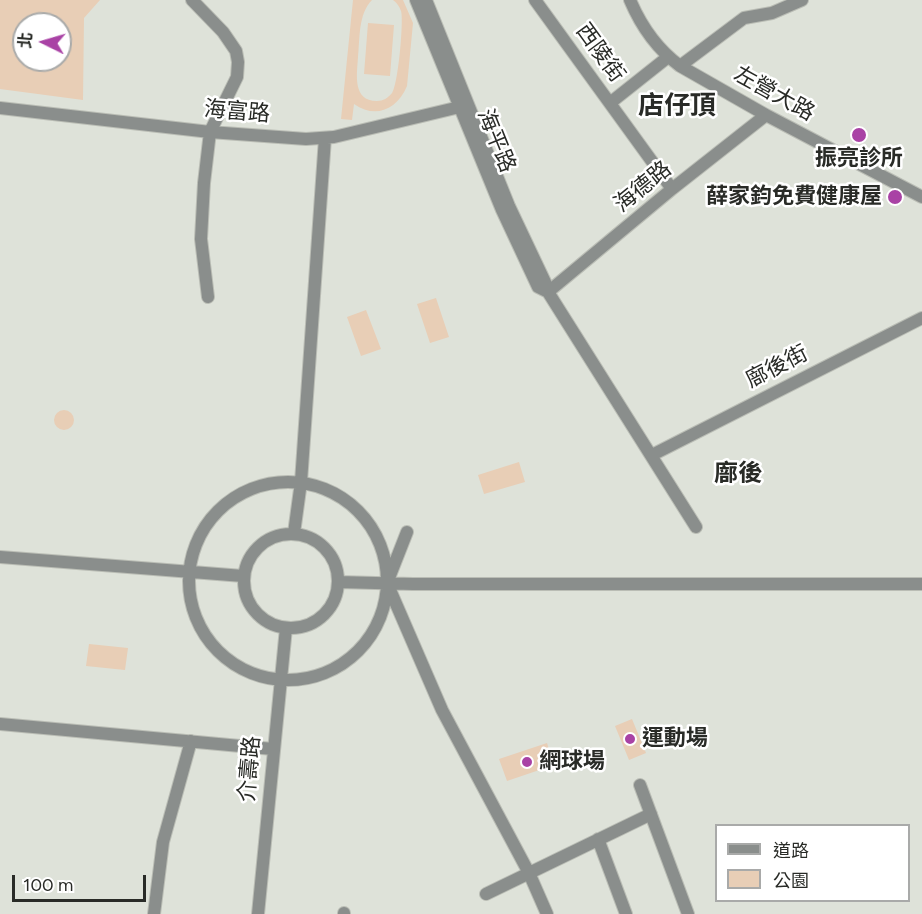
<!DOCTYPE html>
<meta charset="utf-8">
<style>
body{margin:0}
#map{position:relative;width:922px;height:914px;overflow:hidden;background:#dee2d9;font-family:Figtree,"Noto Sans TC",sans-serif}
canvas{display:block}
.legend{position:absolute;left:715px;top:824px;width:195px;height:78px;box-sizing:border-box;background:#fff;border:2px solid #a9aaa9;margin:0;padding:8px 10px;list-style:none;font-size:18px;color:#292b27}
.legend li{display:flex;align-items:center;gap:12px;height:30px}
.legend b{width:30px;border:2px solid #a9aaa9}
.north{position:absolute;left:12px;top:12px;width:60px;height:60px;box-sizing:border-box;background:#fff;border:2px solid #a9aaa9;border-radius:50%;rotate:275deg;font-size:16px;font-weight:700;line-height:24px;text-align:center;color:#292b27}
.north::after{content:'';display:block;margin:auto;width:21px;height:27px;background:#a942a5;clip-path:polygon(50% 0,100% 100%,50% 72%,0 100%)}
.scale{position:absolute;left:12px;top:875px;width:134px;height:27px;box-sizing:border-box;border:3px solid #292b27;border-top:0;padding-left:8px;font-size:18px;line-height:21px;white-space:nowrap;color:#292b27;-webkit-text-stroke:4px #fff;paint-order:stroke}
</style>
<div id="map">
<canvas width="922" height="914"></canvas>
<ul class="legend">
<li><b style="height:8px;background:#8a8e8c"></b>道路</li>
<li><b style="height:16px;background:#e8ceb6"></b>公園</li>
</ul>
<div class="north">北</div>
<div class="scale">100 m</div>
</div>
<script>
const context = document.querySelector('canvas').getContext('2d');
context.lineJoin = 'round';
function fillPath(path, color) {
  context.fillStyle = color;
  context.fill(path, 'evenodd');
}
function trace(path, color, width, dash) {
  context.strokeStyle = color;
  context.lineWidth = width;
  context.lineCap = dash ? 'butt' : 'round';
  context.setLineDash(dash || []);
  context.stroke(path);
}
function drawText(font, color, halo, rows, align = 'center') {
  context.font = font + ' Figtree,"Noto Sans TC",sans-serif';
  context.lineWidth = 5;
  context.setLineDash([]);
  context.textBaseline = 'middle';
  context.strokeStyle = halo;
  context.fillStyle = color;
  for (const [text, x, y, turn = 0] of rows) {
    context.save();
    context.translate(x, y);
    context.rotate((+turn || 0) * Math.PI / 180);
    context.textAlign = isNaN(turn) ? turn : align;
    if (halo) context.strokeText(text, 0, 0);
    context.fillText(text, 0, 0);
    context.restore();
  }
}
fillPath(new Path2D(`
 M 0,0 L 100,0 L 84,18 L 83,100 L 0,89 ZM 24,24 L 60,24 L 60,60 L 24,60 Z
 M 353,0 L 372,0 C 358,14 360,39 358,57 C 357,74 352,101 377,101 C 383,101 388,98 392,93 C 398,86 404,20 401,11 C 399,6 397,3 393,0 L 403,0 L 413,23 L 407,86 C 397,110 375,119 354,104 L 352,120 L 341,119 Z
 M 368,23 L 394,25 L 390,76 L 364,74 Z
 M 436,298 L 449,337 L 430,343 L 417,304 Z
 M 366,310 L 381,349 L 361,356 L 347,317 Z
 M54 420a10 10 0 1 1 20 0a10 10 0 1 1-20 0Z
 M 519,462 L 525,482 L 484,494 L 478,475 Z
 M 89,644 L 128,648 L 125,670 L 86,666 Z
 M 632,719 L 646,753 L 629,760 L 615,726 Z
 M 547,743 L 554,765 L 507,781 L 499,759 Z`), '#e8ceb6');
const minor = new Path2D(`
 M 192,0 L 223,32 L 236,51 L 238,62 L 237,77 L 210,132 L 204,183 L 201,239 L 208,297
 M 416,0 L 502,210 L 538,287 L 548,292
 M 426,0 L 509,206 L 545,282 L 548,292 L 696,527
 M 535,0 L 672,189
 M 630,0 C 641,26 657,49 680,66 L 766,115 L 922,197
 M 680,66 L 744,18 L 772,13 L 802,0
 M 610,103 L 668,57
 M 0,108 L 210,132 L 306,139 L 334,137 L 468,105
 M 548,292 L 672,189 L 766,115
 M 652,455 L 922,318
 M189 581a99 99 0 1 1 198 0a99 99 0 1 1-198 0Z
 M 407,532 L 387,583 L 442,710 L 529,873 L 547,914
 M 294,533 L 301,482 L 325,138
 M244 581a47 47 0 1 1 94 0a47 47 0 1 1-94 0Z
 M 0,557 L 243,576
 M 338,582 L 413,584 L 922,584
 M 0,724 L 273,749
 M 640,785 L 688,914
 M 598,839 L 626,914
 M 486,894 L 651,814
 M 154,914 L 163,842 L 191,741
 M 258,914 L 286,628
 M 344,914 L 344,913`);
trace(minor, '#babdb5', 14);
trace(minor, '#8a8e8c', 12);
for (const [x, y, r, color] of [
 [859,135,8,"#a942a5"],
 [895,197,8,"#a942a5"],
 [630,739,6,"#a942a5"],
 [527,762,6,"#a942a5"]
]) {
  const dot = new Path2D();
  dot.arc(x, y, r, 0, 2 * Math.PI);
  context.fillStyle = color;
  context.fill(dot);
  trace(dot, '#fff', 2);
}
drawText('22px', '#292b27', '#fff', [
 ["西陵街",600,53,54],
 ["左營大路",774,94,29],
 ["海富路",237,112,5],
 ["海平路",496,141,68],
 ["海德路",643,187,-39],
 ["廍後街",777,367,-27],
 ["介壽路",250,769,-85]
]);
drawText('bold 22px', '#292b27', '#fff', [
 ["振亮診所",859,159,"center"],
 ["薛家鈞免費健康屋",882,197,"right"],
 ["運動場",642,739],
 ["網球場",539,762]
], 'left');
drawText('bold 24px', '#292b27', '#fff', [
 ["廍後",738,474]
]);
drawText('bold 26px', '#292b27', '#fff', [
 ["店仔頂",677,106]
]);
</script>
